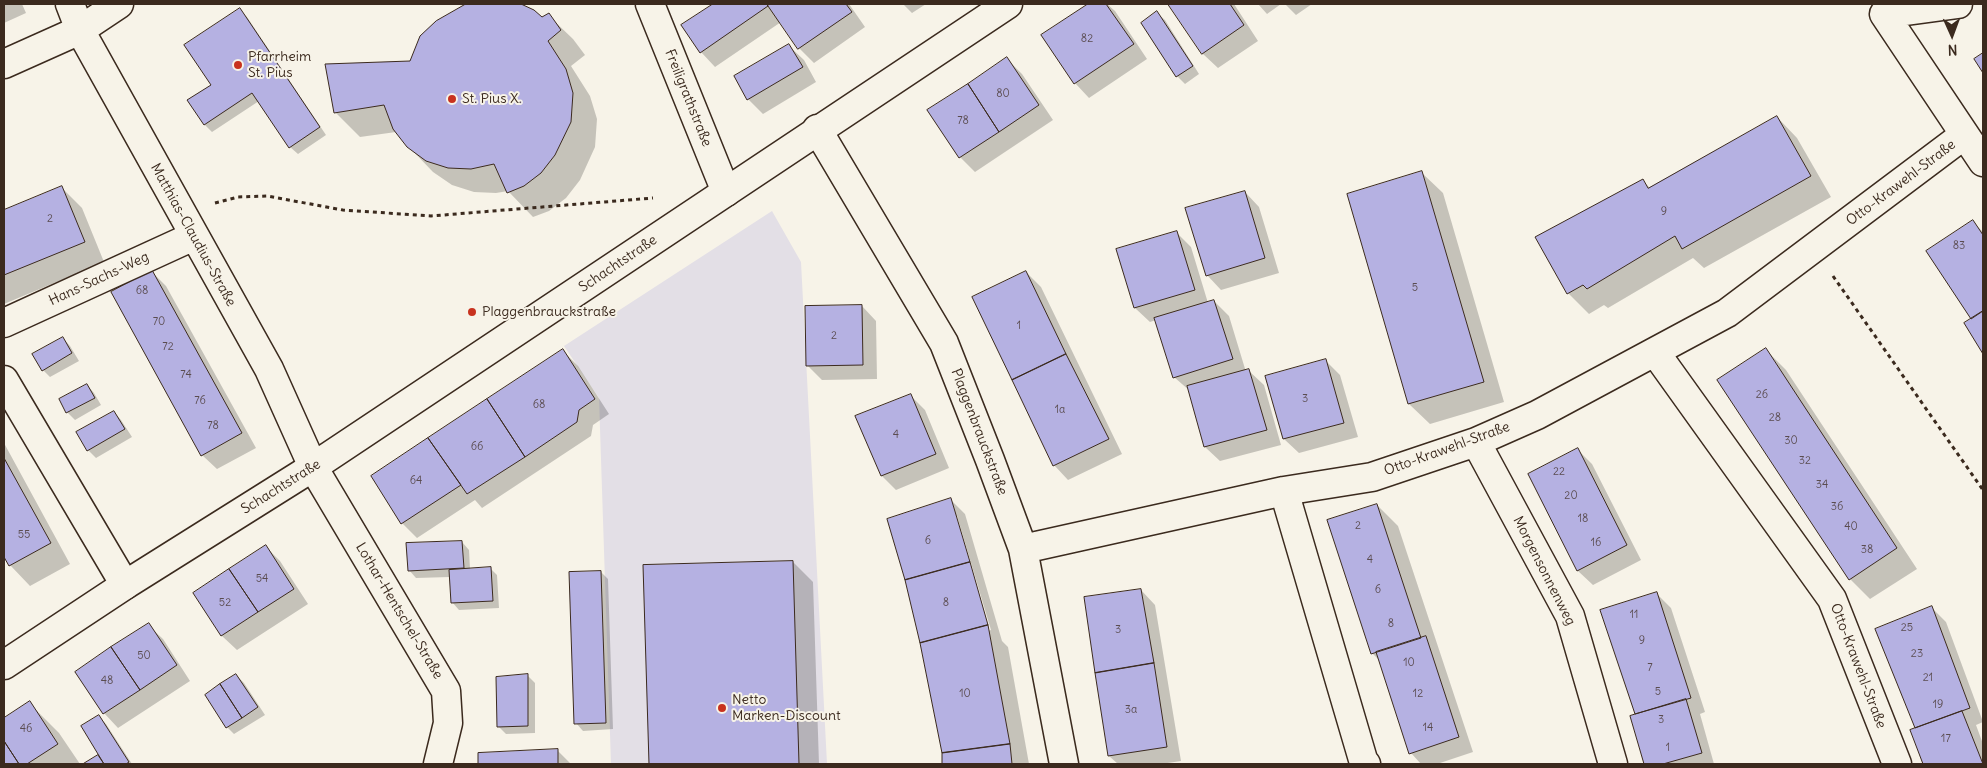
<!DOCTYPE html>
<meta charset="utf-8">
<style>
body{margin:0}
#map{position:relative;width:1987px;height:768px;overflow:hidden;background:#f7f3e8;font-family:Delius,sans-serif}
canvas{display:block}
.frame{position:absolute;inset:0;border:5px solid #3b2a1e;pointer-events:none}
.north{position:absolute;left:1927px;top:10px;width:50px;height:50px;-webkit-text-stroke:4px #f7f3e8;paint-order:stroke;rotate:178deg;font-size:14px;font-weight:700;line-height:20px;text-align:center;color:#3b2a1e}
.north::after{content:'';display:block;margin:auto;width:18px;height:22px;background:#3b2a1e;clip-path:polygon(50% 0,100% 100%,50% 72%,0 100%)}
</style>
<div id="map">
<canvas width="1987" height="768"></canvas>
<div class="frame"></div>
<div class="north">N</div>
</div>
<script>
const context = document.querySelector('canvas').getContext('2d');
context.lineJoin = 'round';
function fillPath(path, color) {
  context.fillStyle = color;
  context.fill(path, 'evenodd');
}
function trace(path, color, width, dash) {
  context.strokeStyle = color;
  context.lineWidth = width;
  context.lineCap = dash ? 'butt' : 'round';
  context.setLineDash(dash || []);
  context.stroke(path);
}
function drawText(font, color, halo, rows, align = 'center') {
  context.font = font + ' Delius,sans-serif';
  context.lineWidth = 4;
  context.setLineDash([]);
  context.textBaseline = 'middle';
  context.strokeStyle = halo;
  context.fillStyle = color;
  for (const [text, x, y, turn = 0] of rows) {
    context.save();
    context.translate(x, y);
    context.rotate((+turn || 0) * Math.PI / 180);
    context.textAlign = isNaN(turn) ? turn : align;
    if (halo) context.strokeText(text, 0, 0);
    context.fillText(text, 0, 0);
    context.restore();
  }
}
fillPath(new Path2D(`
 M 772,211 L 801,262 L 827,764 L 611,764 L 599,398 L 564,346 Z`), '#e3dfe6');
fillPath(new Path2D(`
 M 4,4 L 22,4 L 26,13 L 4,23 Z
 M 473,4 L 518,4 L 533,11 L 542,19 L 548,15 L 573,39 L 585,55 L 571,66 L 590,96 L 597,119 L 595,147 L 580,180 L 566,198 L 549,211 L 533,217 L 508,191 L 496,193 L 474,192 L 452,185 L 433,172 L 408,146 L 396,132 L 360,137 L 335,112 L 411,62 L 467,5 Z
 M 715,4 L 849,4 L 865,27 L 814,63 L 799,48 L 781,22 L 715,67 L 701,52 L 683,26 Z
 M 903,4 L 926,4 L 912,13 Z
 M 1090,4 L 1107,4 L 1115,11 L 1147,59 L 1089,98 L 1075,83 L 1043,35 Z
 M 1170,4 L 1234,4 L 1258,41 L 1218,68 L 1203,54 Z
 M 1258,4 L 1281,4 L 1267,14 Z
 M 1285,4 L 1312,4 L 1296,15 Z
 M 239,10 L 247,17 L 326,135 L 298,154 L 290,147 L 259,101 L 212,132 L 205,125 L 189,101 L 212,85 Z
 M 1157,13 L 1165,20 L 1199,74 L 1185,84 L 1177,76 L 1142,23 Z
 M 789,46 L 804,60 L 816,82 L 763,114 L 748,99 Z
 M 1007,59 L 1022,74 L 1053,120 L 975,172 L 960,157 Z
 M 1777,117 L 1797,138 L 1831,197 L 1704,268 L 1693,258 L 1608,308 L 1604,305 L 1589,314 L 1568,293 L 1643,181 L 1650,188 Z
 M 1422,173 L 1443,193 L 1504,402 L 1430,424 L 1409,404 L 1348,194 Z
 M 61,187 L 82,208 L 104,262 L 4,304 L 4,212 Z
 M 1245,192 L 1259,207 L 1279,273 L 1221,290 L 1207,275 Z
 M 1973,222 L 1983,232 L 1983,351 L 1965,324 L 1973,320 Z
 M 1176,232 L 1191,247 L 1208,303 L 1214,301 L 1229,316 L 1246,372 L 1249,371 L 1264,385 L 1281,445 L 1220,461 L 1205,447 L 1190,391 L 1174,377 L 1156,320 L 1150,322 L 1135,308 L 1118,250 Z
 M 152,272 L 166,286 L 256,448 L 217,469 L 202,455 Z
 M 1026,272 L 1041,287 L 1122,454 L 1068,480 L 1054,465 Z
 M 862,306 L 876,321 L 877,379 L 822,380 L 808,366 Z
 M 63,338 L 70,346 L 79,361 L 50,377 L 43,370 Z
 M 1766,350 L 1786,370 L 1917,569 L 1870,599 L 1850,579 Z
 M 563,351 L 578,366 L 609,414 L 593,425 L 591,436 L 482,508 L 475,500 L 417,538 L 402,523 Z
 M 1326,361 L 1340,375 L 1358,437 L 1299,453 L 1284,439 L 1267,377 Z
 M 87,385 L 94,393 L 101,405 L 75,420 L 67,412 L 60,400 Z
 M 910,395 L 925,410 L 949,468 L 896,490 L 882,476 L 857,417 Z
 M 114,412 L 121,420 L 132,437 L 96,458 L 88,450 L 78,433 Z
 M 4,443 L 70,564 L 30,586 L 10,565 L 4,555 Z
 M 1578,450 L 1592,464 L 1641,560 L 1593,585 L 1578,571 L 1529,474 Z
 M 951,500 L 965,514 L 1002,641 L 1008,647 L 1029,764 L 944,764 L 943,753 L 921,643 ZM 955,516 L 957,516 L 991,630 L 988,631 Z
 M 1377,505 L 1398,526 L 1473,752 L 1437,764 L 1421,764 L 1411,753 L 1380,661 L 1372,653 Z
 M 462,542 L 469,550 L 470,569 L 490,568 L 497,575 L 499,608 L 459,610 L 452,602 L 450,577 L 416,578 L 409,570 Z
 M 266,547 L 280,561 L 308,604 L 237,650 L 222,636 L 195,593 Z
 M 793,562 L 813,582 L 819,764 L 650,764 L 644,567 Z
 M 601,572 L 608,579 L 613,729 L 583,731 L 576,723 Z
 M 1141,590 L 1155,605 L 1181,761 L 1161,764 L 1118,764 L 1109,756 Z
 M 1656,593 L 1671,608 L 1705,712 L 1700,714 L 1714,764 L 1645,764 L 1631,716 L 1636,715 L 1601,611 Z
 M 1932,608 L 1946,622 L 1983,722 L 1976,725 L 1983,744 L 1983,764 L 1924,764 L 1912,731 L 1917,729 L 1877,630 Z
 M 148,625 L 163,639 L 190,681 L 118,728 L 104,713 Z
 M 236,675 L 244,683 L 265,715 L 234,734 L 227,727 Z
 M 527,675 L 535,683 L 535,733 L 506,734 L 498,726 Z
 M 29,703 L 59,733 L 80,764 L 4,764 L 4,720 Z
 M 99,717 L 106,724 L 132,764 L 85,764 L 100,755 Z
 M 557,750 L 571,764 L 479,764 L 479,754 Z`), '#0003');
const building = new Path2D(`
 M 466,4 L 521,4 L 534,10 L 542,17 L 549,13 L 561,30 L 548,41 L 566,69 L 573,93 L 571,122 L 555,155 L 541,173 L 524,186 L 507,193 L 494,164 L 471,169 L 448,168 L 426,161 L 407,147 L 393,129 L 384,105 L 334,113 L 325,64 L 410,61 L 420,36 L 436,21 Z
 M 713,4 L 767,4 L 768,6 L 700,53 L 681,25 Z
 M 767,4 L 846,4 L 852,12 L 798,49 Z
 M 1088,4 L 1106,4 L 1134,44 L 1074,84 L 1041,35 Z
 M 1168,4 L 1230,4 L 1244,25 L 1202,54 Z
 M 240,8 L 320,127 L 289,148 L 252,93 L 204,125 L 187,100 L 211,85 L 184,45 Z
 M 1157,11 L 1193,66 L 1176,77 L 1141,23 Z
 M 789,44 L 803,67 L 747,100 L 734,76 Z
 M 1983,53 L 1983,73 L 1974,59 Z
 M 1007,57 L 1039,105 L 999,132 L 968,84 Z
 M 968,84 L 999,132 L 959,158 L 927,110 Z
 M 1777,116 L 1811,176 L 1682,249 L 1675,236 L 1587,289 L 1583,285 L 1567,294 L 1535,237 L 1643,179 L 1648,188 Z
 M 1422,171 L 1484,382 L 1408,404 L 1347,194 Z
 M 62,186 L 85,242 L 4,275 L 4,210 Z
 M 1245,191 L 1265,258 L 1206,276 L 1185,208 Z
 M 1973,220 L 1983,235 L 1983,311 L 1971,319 L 1926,251 Z
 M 1177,231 L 1195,290 L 1134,308 L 1116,249 Z
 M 152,270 L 242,433 L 201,456 L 111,292 Z
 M 1026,271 L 1066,354 L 1012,380 L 972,297 Z
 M 1214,300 L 1233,359 L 1173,378 L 1154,318 Z
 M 862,305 L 863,365 L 806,366 L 805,306 Z
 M 1983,311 L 1983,354 L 1964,323 Z
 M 63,337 L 72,353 L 42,371 L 32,354 Z
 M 1766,348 L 1897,548 L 1849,580 L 1717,380 Z
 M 563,349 L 595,399 L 579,410 L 577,422 L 525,457 L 487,399 Z
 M 1066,354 L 1109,439 L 1053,466 L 1012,380 Z
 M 1326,359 L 1344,423 L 1283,439 L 1265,376 Z
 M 1249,369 L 1267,430 L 1204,447 L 1187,386 Z
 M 87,384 L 95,398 L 66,413 L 59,399 Z
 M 911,394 L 936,454 L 881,476 L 855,416 Z
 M 487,399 L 525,457 L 467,494 L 428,438 Z
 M 114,411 L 125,429 L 87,451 L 76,432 Z
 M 428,438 L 461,485 L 401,524 L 371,476 Z
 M 1578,448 L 1627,545 L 1577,571 L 1528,474 Z
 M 4,458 L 51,543 L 9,566 L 4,557 Z
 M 951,498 L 970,562 L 905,580 L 887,519 Z
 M 1377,504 L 1421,638 L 1371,654 L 1327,520 Z
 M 462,541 L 464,568 L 408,571 L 406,543 Z
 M 266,545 L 294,589 L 258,612 L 229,569 Z
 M 793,561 L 799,764 L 649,764 L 643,565 Z
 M 970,562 L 988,625 L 920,643 L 905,580 Z
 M 491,567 L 493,601 L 451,603 L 449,570 Z
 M 229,569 L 258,612 L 221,636 L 193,593 Z
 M 601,571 L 606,723 L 574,724 L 569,572 Z
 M 1141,589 L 1154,663 L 1095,673 L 1084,597 Z
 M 1657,592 L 1691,698 L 1635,714 L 1600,610 Z
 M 1932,606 L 1970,708 L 1915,728 L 1875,629 Z
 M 149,623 L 177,665 L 140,690 L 111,647 Z
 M 988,625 L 1010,744 L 942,753 L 920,643 Z
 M 1426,636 L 1459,737 L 1409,754 L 1376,652 Z
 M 111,647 L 140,690 L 103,714 L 75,672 Z
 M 1154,663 L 1167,747 L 1108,756 L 1095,673 Z
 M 236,674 L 258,707 L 242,718 L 220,684 Z
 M 528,674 L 528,726 L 497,727 L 496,677 Z
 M 220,684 L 242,718 L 226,728 L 205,695 Z
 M 1686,699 L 1702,753 L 1663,764 L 1644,764 L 1630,716 Z
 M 30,701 L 58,744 L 27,764 L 19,764 L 4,741 L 4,718 Z
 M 1962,711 L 1983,764 L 1923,764 L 1910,730 Z
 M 99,715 L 129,762 L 126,764 L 104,764 L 81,726 Z
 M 4,741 L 19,764 L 4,764 Z
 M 1010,744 L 1012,764 L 942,764 L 942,753 Z
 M 558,749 L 558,764 L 478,764 L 478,753 Z
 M 98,755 L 104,764 L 83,764 Z`);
fillPath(building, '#b5b1e2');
trace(building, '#3b2a1e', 1);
const minor = new Path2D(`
 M 70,4 L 80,30 L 269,369 L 313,467 L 446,691 L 448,723 L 438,764
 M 650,4 L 726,192
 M 1958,4 L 1884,14 L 1983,162
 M 4,64 L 80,30 L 119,4
 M 817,129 L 944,343 L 990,460 L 1023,549 L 1064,764
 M 4,323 L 194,236
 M 1655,352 L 1832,599 L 1897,764
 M 4,380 L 125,585
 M 1476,442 L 1570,616 L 1613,764
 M 1284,491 L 1364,763 L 1366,764
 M 1023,549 L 1284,491 L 1372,477 L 1476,442 L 1537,415 L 1727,313 L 1964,135`);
const tertiary = new Path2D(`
 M 4,665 L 125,585 L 313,467 L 1008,4`);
trace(minor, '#3b2a1e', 31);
trace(tertiary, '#3b2a1e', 31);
trace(new Path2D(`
 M 215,203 L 238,197 L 267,196 L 343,210 L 431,216 L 653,198
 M 1833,276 L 1983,490`), '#3b2a1e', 3, [4, 4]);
trace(minor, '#f7f3e8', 28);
trace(tertiary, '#f7f3e8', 28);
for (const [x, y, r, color] of [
 [238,65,5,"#c8321e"],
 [452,99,5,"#c8321e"],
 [472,312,5,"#c8321e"],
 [722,708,5,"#c8321e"]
]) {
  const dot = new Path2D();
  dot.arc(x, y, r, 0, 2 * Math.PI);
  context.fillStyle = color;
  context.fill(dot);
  trace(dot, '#f7f3e8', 2);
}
drawText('11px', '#5a4c4f', null, [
 ["82",1087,39],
 ["80",1003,94],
 ["78",963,121],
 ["9",1664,212],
 ["2",50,219],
 ["83",1959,246],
 ["5",1415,288],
 ["68",142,291],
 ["70",159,322],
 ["1",1019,326],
 ["2",834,336],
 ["72",168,347],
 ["74",186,375],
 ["26",1762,395],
 ["3",1305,399],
 ["76",200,401],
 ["68",539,405],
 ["1a",1060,410],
 ["28",1775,418],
 ["78",213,426],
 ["4",896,435],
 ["30",1791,441],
 ["66",477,447],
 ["32",1805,461],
 ["22",1559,472],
 ["64",416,481],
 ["34",1822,485],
 ["20",1571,496],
 ["36",1837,507],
 ["18",1583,519],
 ["2",1358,526],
 ["40",1851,527],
 ["55",24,535],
 ["6",928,541],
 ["16",1596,543],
 ["38",1867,550],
 ["4",1370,560],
 ["54",262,579],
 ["6",1378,590],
 ["52",225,603],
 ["8",946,603],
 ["11",1634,615],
 ["8",1391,624],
 ["25",1907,628],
 ["3",1118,630],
 ["9",1642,641],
 ["23",1917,654],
 ["50",144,656],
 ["10",1409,663],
 ["7",1650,668],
 ["21",1928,678],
 ["48",107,681],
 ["5",1658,692],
 ["10",965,694],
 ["12",1418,694],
 ["19",1938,705],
 ["3a",1131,710],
 ["3",1661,720],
 ["14",1428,728],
 ["46",26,729],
 ["17",1946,739],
 ["1",1668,748]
]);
drawText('14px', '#3b2a1e', '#f7f3e8', [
 ["Pfarrheim",248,57],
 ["St. Pius",248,73],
 ["St. Pius X.",462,99],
 ["Plaggenbrauckstraße",482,312],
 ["Netto",732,700],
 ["Marken-Discount",732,716]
], 'left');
drawText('14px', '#3b2a1e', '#f7f3e8', [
 ["Freiligrathstraße",688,98,68],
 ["Otto-Krawehl-Straße",1901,183,-37],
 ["Matthias-Claudius-Straße",193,235,61],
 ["Schachtstraße",618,264,-34],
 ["Hans-Sachs-Weg",99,279,-25],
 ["Plaggenbrauckstraße",979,432,69],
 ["Otto-Krawehl-Straße",1447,449,-20],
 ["Schachtstraße",281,487,-32],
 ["Morgensonnenweg",1544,571,63],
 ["Lothar-Hentschel-Straße",399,611,59],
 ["Otto-Krawehl-Straße",1858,666,69]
]);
</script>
